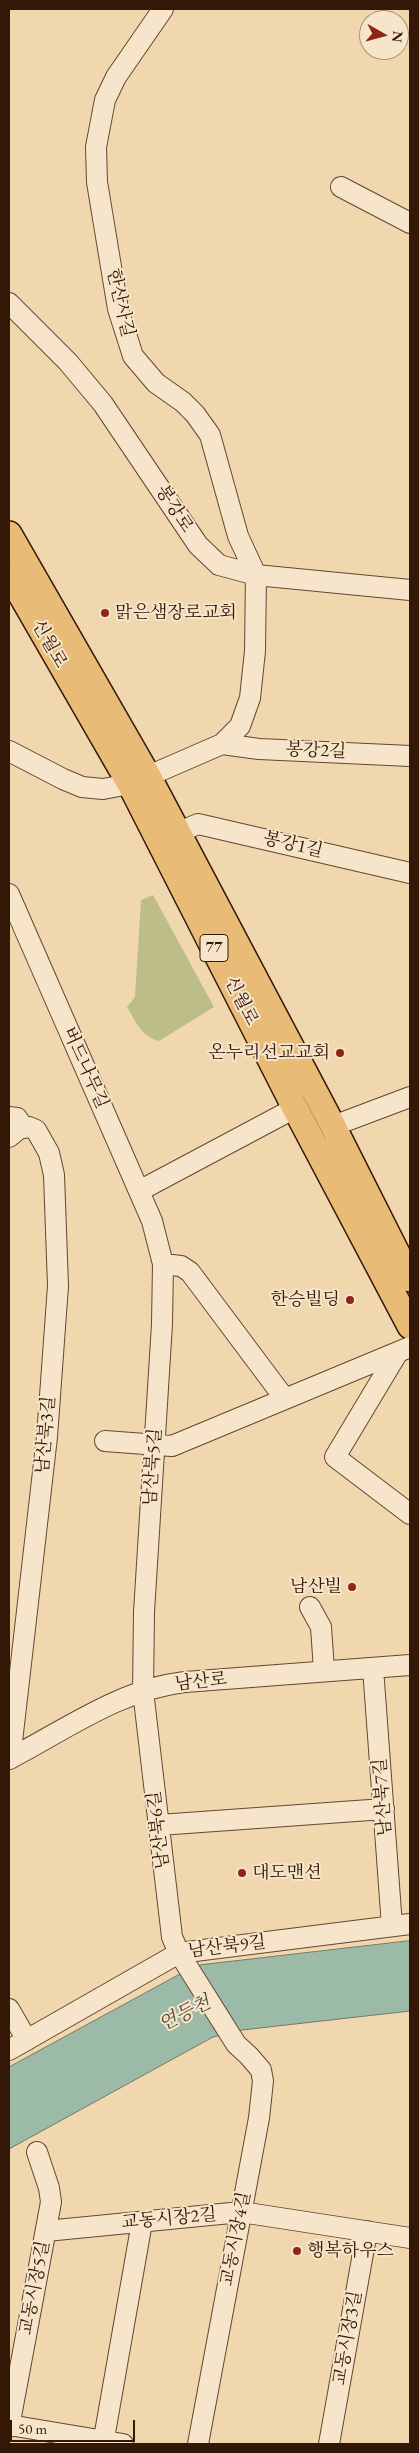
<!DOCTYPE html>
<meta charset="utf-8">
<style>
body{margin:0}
#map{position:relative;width:419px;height:2453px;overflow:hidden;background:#f1d7ae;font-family:"EB Garamond",serif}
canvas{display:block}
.frame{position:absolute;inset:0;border:10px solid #331707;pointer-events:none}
.north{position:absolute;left:359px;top:10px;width:50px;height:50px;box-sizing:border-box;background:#f6e5ca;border:1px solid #a8937c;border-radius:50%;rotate:97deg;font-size:14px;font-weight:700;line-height:20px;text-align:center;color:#331707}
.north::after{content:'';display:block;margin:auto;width:18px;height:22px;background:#8f2418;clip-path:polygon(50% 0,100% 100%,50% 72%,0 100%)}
.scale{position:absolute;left:10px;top:2420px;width:125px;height:22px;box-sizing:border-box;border:2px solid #331707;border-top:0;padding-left:6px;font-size:15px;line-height:18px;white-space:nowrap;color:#331707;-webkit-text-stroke:4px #f6e5ca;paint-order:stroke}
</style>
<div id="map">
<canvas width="419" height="2453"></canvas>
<div class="frame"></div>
<div class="north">N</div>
<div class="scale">50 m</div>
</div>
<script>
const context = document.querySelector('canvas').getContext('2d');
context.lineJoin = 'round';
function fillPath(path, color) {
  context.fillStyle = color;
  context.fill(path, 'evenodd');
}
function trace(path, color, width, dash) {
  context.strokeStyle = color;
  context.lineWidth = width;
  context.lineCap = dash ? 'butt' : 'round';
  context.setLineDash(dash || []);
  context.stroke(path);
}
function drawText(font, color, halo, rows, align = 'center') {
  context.font = font + ' "EB Garamond","Noto Serif KR",serif';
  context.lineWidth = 4;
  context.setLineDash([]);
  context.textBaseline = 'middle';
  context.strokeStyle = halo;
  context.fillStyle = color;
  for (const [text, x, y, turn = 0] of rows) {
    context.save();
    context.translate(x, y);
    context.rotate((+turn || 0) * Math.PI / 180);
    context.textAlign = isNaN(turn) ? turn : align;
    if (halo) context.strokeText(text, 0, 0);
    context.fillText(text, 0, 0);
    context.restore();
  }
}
fillPath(new Path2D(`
 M 153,895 L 214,1007 L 159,1041 C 142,1037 135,1021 127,1007 L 135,997 L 141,900 Z`), '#bdbd88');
const water = new Path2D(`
 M 410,1941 L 410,2011 L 242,2030 L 213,2037 L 9,2149 L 9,2067 L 178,1975 L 200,1965 Z`);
fillPath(water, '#9bbaa7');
trace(water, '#717967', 1);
const minor = new Path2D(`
 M 341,187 L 410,223
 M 9,303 L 68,362 L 103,404 L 198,545 L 219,565 L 256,575 L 410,590
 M 222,744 L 259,749 L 410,756
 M 9,751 L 63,779 L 82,787 L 103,789 L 130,784 L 222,744 L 240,726 L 250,698 L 255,651 L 256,575 L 238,536 L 210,435 L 195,414 L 183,402 L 156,383 L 133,356 L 118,309 L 97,182 L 96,147 L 105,100 L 116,77 L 163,9
 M 177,833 L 198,824 L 410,873
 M 9,894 L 152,1221 L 163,1264 L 162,1324 L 144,1612 L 143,1691 L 172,1937 L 179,1953 L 236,2044 L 249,2056 L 261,2070 L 263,2081 L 259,2118 L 198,2444
 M 9,1117 L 17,1118 L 24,1128
 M 333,1126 L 410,1097
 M 9,1137 L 20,1128 L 29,1127 L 36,1130 L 49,1153 L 54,1175 L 58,1286 L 47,1437 L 10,1759
 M 139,1191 L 295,1108
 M 163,1264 L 181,1266 L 190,1272 L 285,1399
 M 398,1352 L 335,1457 L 410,1514
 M 105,1441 L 172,1446 L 410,1347
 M 310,1607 L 321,1627 L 324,1670
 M 373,1668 L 392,1926
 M 9,1759 C 65,1730 121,1689 185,1682 L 410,1665
 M 159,1825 L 384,1809
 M 9,2009 L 27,2040
 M 9,2050 L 179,1953 L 410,1924
 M 46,2231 L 241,2212 L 410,2238
 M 9,2425 L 123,2444
 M 9,2427 L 51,2202 L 49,2188 L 37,2152
 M 103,2444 L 142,2222
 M 329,2444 L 367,2231`);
const major = new Path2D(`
 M 9,534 L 148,776 L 333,1126 L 410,1279
 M 9,574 L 130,784 L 295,1108 L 410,1326`);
trace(minor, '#624731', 22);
trace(major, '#331707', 28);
trace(minor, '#f6e5ca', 20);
trace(major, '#e8bc77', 25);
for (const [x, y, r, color] of [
 [105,613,5,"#8f2418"],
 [340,1053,5,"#8f2418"],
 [350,1300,5,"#8f2418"],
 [352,1587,5,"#8f2418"],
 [242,1873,5,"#8f2418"],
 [297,2251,5,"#8f2418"]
]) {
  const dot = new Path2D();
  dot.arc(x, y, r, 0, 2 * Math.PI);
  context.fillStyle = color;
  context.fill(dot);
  trace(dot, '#f6e5ca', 2);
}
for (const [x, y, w] of [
 [214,948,28]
]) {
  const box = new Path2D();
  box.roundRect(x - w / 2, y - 13.5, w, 27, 4);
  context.fillStyle = '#f6e5ca';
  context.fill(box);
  trace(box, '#331707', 1);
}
drawText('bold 16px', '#331707', null, [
 ["77",214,948]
]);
drawText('18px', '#331707', '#f6e5ca', [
 ["한산사길",120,303,77],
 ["봉강로",174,509,57],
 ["신월로",49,644,60],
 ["봉강2길",316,751,2],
 ["봉강1길",293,845,13],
 ["신월로",241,1001,63],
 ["버드나무길",85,1068,66],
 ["남산북3길",46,1435,-85],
 ["남산북5길",153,1467,-86],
 ["남산로",201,1682,-6],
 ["남산북7길",383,1797,-94],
 ["남산북6길",159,1830,-97],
 ["남산북9길",227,1947,-7],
 ["교동시장2길",169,2219,-5],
 ["교동시장4길",236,2239,-79],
 ["교동시장5길",35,2288,-79],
 ["교동시장3길",348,2338,-80]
]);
drawText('18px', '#331707', '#f6e5ca', [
 ["맑은샘장로교회",115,613],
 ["온누리선교교회",330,1053,"right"],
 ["한승빌딩",340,1300,"right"],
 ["남산빌",342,1587,"right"],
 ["대도맨션",252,1873],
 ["행복하우스",307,2251]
], 'left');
drawText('italic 19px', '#524837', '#f6e5ca', [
 ["연등천",185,2014,-27]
]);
</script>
